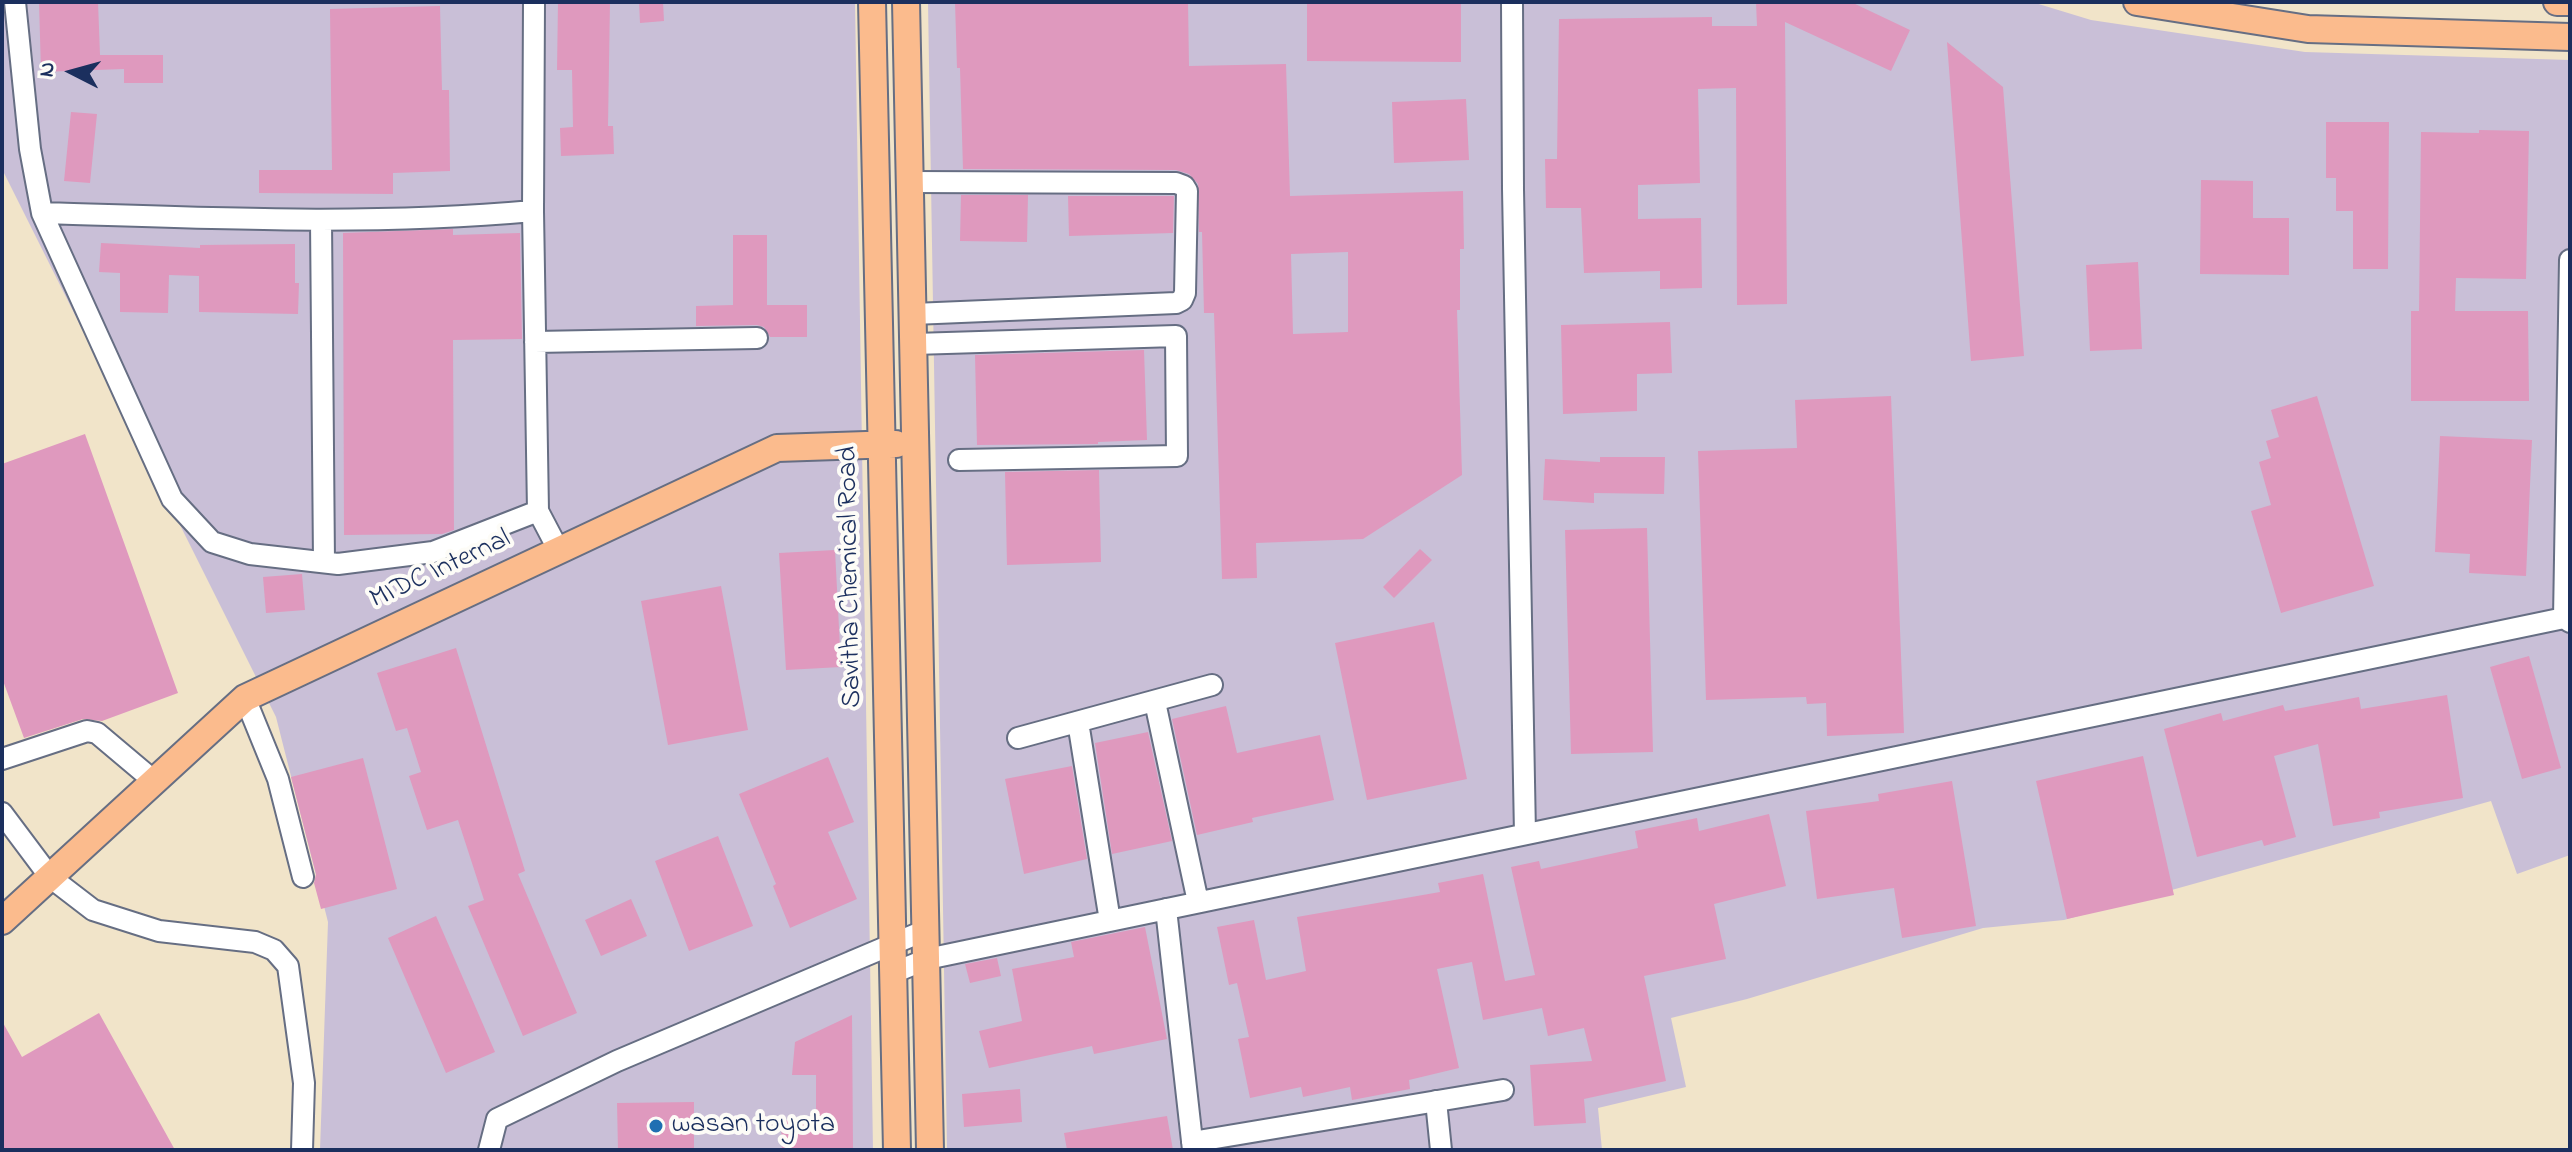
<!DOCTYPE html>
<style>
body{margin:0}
#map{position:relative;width:2572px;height:1152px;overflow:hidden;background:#f1e4c9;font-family:"Indie Flower",sans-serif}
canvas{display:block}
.frame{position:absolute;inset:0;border:4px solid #1b2f5e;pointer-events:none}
.north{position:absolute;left:32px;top:32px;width:80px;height:80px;-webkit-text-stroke:6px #fdfcf7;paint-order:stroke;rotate:276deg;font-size:22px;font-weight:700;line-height:32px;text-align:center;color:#1b2f5e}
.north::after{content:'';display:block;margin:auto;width:28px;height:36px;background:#1b2f5e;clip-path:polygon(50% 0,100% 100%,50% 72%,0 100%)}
</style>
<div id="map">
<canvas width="2572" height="1152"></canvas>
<div class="frame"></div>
<div class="north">N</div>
</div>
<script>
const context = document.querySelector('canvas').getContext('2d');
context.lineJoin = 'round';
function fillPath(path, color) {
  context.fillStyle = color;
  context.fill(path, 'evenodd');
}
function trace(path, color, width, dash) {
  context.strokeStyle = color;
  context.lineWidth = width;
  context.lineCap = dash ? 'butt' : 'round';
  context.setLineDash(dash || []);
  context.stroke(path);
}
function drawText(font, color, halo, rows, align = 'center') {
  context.font = font + ' "Indie Flower",sans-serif';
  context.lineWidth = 8;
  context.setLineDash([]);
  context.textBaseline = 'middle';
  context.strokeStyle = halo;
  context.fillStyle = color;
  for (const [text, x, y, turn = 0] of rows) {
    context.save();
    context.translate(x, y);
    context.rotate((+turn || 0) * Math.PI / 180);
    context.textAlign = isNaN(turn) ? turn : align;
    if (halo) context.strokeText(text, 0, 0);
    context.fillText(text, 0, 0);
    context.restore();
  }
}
fillPath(new Path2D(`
 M 2,2 L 855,2 L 873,1150 L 320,1150 L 328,922 L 276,717 L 2,169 Z
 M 928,2 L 2032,2 L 2091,20 L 2305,52 L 2570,60 L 2570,855 L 2517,874 L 2491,801 L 2064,920 L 1983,928 L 1747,999 L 1671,1018 L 1686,1087 L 1598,1108 L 1602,1150 L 947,1150 Z`), '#c9bfd7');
fillPath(new Path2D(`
 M 39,2 L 98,2 L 100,55 L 163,55 L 163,83 L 124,83 L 124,69 L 41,72 Z
 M 558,2 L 610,2 L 608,126 L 613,126 L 614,154 L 561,156 L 560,128 L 573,127 L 572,70 L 557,70 Z
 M 639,2 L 663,2 L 664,21 L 640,23 Z
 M 955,2 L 1188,2 L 1189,66 L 1286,64 L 1290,196 L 1463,191 L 1464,249 L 1460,249 L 1460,310 L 1457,310 L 1462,475 L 1363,539 L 1256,543 L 1257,578 L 1222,579 L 1214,313 L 1204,313 L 1202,232 L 1199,232 L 1198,184 L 1189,174 L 1176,170 L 963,169 L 960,68 L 957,68 ZM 1348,252 L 1348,332 L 1293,334 L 1291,254 Z
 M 1307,2 L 1461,2 L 1461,62 L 1307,61 Z
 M 1756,2 L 1851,2 L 1910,30 L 1891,71 L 1785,22 L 1787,304 L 1737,305 L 1736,88 L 1698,89 L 1700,183 L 1638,185 L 1638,219 L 1701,218 L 1702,288 L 1660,289 L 1660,271 L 1584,273 L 1581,208 L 1546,208 L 1545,159 L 1557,159 L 1559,19 L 1712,17 L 1712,26 L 1757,26 Z
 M 440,6 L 442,90 L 449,90 L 450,171 L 393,173 L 393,194 L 259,193 L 259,170 L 332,170 L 330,9 Z
 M 1947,42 L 2003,87 L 2024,356 L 1971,361 Z
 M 1466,99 L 1469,160 L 1394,163 L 1392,102 Z
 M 71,112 L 97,114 L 90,183 L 64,181 Z
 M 2326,122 L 2389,122 L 2388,269 L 2353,269 L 2353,211 L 2336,211 L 2336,178 L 2326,178 Z
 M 2479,130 L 2529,131 L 2526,279 L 2456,278 L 2455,311 L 2528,311 L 2529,401 L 2411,401 L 2411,311 L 2419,311 L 2421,132 L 2479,133 Z
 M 2201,180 L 2253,181 L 2253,218 L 2289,218 L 2289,275 L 2200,274 Z
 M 961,195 L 1028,195 L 1027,242 L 960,241 Z
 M 1068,196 L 1174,196 L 1173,233 L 1069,236 Z
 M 453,229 L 453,235 L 520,233 L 522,339 L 453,340 L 454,530 L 442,534 L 344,535 L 343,233 Z
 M 733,235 L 767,235 L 767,305 L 807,305 L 807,337 L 770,337 L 764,327 L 757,325 L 696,326 L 696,306 L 733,305 Z
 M 101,243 L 200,248 L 200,245 L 295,244 L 295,283 L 299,283 L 298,314 L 199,312 L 199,276 L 169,275 L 168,313 L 120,312 L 120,273 L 99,272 Z
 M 2138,262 L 2142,349 L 2090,351 L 2086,265 Z
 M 1670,322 L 1672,373 L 1637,374 L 1637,411 L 1563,414 L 1561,325 Z
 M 1144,350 L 1147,440 L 1098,442 L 1098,444 L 977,445 L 975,355 Z
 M 1891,396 L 1904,733 L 1827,736 L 1826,703 L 1807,704 L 1806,697 L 1706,700 L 1698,451 L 1797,448 L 1795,400 Z
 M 2317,396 L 2374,586 L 2281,613 L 2251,511 L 2271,505 L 2259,462 L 2271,458 L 2266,441 L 2279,437 L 2271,410 Z
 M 85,434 L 178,693 L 102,721 L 83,719 L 24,738 L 2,678 L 2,464 Z
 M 2440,436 L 2532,440 L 2526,576 L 2469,573 L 2470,554 L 2435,552 Z
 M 1600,457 L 1665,457 L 1664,494 L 1594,493 L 1594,503 L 1543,500 L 1545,459 L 1600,462 Z
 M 1099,470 L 1101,562 L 1007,565 L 1005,472 Z
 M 1647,528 L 1653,752 L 1571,754 L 1565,530 Z
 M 1420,549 L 1432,560 L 1394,598 L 1383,587 Z
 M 835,550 L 841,667 L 786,670 L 779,553 Z
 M 302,574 L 305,610 L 266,613 L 263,577 Z
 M 721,586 L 748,730 L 668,745 L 641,601 Z
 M 1434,622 L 1467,779 L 1367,800 L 1335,643 Z
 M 456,648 L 525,871 L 518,874 L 577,1013 L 523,1036 L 468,906 L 484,900 L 458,820 L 427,830 L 409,776 L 421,772 L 407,728 L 396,731 L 377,673 Z
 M 2529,656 L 2561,768 L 2522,779 L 2490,667 Z
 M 2447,695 L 2463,798 L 2379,812 L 2380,818 L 2333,826 L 2318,744 L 2274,756 L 2296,837 L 2264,846 L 2262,840 L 2197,857 L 2164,729 L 2221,713 L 2223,721 L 2283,705 L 2285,711 L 2359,697 L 2361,709 Z
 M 1226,706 L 1237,753 L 1320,735 L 1334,800 L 1252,818 L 1253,822 L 1197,835 L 1172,719 Z
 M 1148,732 L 1172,841 L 1112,854 L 1095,743 Z
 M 2143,756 L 2174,895 L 2067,919 L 2036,781 Z
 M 828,757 L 854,822 L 828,832 L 857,899 L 790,928 L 773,886 L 776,884 L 739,794 Z
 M 363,758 L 397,889 L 321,909 L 314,883 L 316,874 L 291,777 Z
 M 1072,766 L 1087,859 L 1024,874 L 1005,779 Z
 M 1952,781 L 1976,926 L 1902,938 L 1894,888 L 1817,899 L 1806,811 L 1879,801 L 1878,794 Z
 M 1769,814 L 1786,886 L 1714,904 L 1726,959 L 1644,976 L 1666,1081 L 1584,1099 L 1586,1123 L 1534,1126 L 1530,1065 L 1592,1061 L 1584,1028 L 1548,1036 L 1542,1008 L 1483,1020 L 1472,962 L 1437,969 L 1459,1068 L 1409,1080 L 1410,1089 L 1352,1100 L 1350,1087 L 1303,1097 L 1301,1087 L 1250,1098 L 1238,1039 L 1249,1037 L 1237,983 L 1229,985 L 1217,927 L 1254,920 L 1266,980 L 1306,971 L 1297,917 L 1440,892 L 1438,883 L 1483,874 L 1505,981 L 1535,975 L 1511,867 L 1539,861 L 1541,869 L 1638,848 L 1635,831 L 1697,818 L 1699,831 Z
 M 718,836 L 753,926 L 689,951 L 655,861 Z
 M 631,899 L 647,936 L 601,956 L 585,920 Z
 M 436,916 L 495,1052 L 446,1073 L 388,938 Z
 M 1145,927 L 1167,1039 L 1094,1054 L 1092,1046 L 989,1068 L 979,1031 L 1022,1021 L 1012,969 L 1074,957 L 1071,942 Z
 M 997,958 L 1001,976 L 970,983 L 965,964 Z
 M 99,1013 L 175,1150 L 2,1150 L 2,1021 L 22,1057 Z
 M 852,1015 L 853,1150 L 782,1150 L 781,1120 L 816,1120 L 816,1075 L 792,1075 L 795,1042 Z
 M 1020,1089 L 1022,1122 L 964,1127 L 962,1094 Z
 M 694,1102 L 694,1150 L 618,1150 L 617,1103 Z
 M 1167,1116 L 1173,1150 L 1067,1150 L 1064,1133 Z`), '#df99be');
const minor = new Path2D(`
 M 15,2 L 30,149 L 42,213 L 172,499 L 212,542 L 250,554 L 338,564 L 433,552 L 538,511 L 559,551
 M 534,2 L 533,211 L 538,511
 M 1512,2 L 1513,189 L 1525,834
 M 910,182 L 1176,183 L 1184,186 L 1187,191 L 1185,293 L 1182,300 L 1176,303 L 913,314
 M 42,213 C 206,218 369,226 533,211
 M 321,221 L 324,562
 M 535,342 L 757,338
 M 914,344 L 1176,336 L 1177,456 L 959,460
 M 2564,618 L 2570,260
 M 245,698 L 278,779 L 303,877
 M 1155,702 L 1198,902
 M 1078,722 L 1110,921
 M 1018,738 L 1212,685
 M 2,759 L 87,731 L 97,733 L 154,781
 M 2,813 L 50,877 L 93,910 L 159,931 L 255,942 L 274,950 L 288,966 L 304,1083 L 302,1150
 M 1166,909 L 1193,1150
 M 893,973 L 927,959 L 2564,618 L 2570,622
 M 1436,1101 L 1441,1150
 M 1192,1142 L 1503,1090
 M 489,1150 L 497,1119 L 617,1061 L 926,930`);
const major = new Path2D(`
 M 872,2 L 897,1150
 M 906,2 L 930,1150
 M 2137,2 L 2308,29 L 2570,37
 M 2557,2 L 2570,2
 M 2,921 L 245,698 L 777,448 L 896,444`);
trace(minor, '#666e83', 24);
trace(major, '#666e83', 30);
trace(minor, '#fff', 20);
trace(major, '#fbbb8d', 26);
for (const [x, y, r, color] of [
 [656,1126,8,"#1f6fb2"]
]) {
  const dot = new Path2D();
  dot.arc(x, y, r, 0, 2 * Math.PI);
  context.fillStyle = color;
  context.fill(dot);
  trace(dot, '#fdfcf7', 3);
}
drawText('28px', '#1b2f5e', '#fdfcf7', [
 ["MIDC Internal",441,571,-25],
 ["Savitha Chemical Road",852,577,-91]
]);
drawText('28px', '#1b2f5e', '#fdfcf7', [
 ["wasan toyota",672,1126]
], 'left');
</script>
